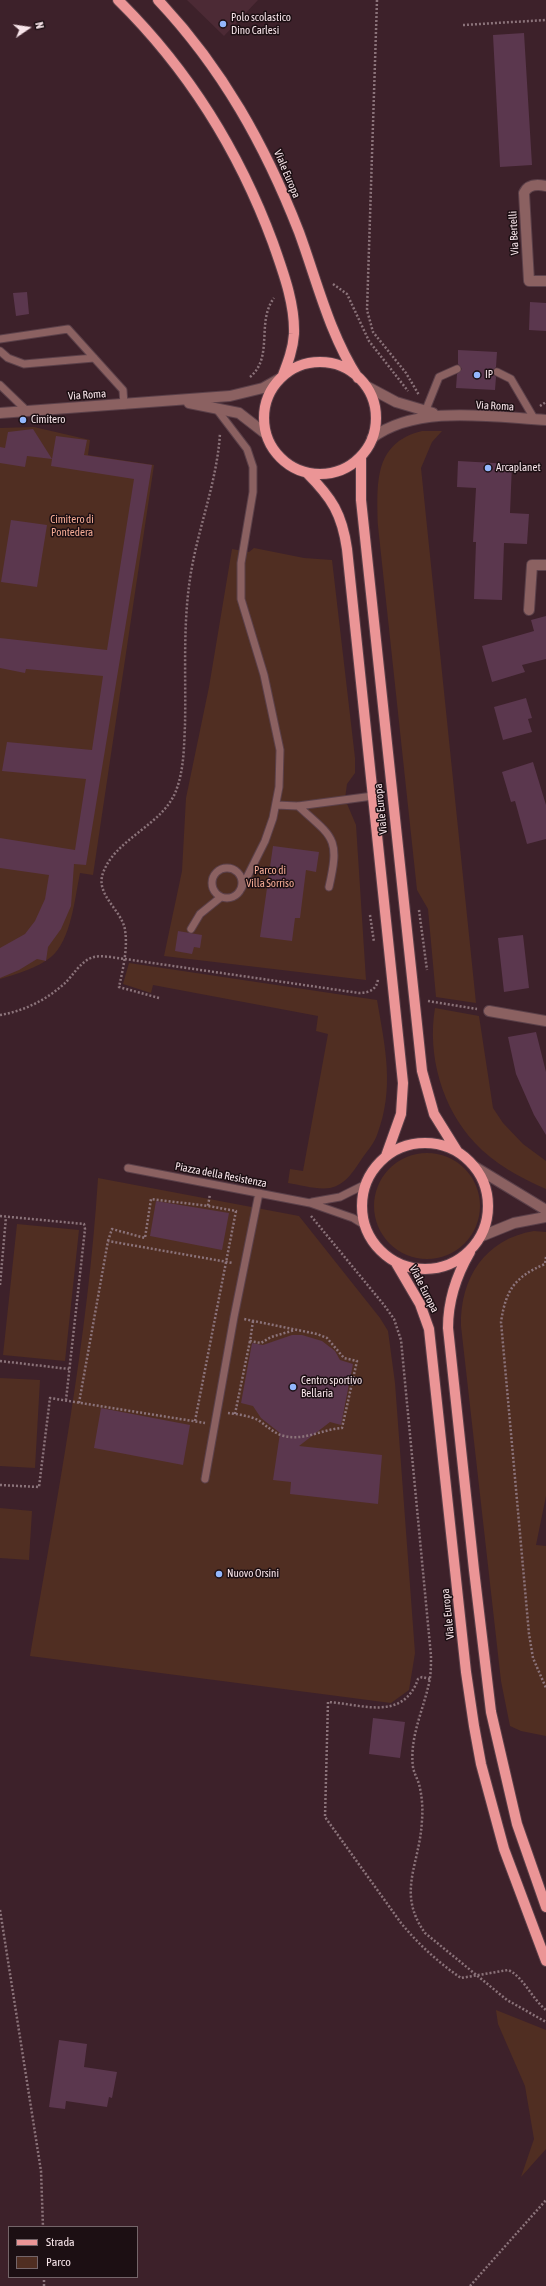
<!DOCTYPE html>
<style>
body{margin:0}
#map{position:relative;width:546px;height:2286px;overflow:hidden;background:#3d212a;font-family:"Asap Condensed",sans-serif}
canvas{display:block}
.legend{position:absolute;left:8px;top:2226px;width:130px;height:52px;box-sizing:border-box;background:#1c0f13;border:1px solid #746569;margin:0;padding:5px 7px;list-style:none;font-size:12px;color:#f8e5ea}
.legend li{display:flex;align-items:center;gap:8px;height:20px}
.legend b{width:20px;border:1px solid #746569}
.north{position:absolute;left:8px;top:8px;width:40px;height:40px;-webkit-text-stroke:3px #1c0f13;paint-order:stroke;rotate:77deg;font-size:11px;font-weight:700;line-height:16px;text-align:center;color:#f8e5ea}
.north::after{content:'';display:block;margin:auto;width:14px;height:18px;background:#f8e5ea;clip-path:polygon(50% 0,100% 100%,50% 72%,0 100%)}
</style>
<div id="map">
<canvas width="546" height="2286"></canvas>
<ul class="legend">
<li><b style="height:5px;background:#eb9596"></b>Strada</li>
<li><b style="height:11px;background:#502e22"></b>Parco</li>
</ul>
<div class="north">N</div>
</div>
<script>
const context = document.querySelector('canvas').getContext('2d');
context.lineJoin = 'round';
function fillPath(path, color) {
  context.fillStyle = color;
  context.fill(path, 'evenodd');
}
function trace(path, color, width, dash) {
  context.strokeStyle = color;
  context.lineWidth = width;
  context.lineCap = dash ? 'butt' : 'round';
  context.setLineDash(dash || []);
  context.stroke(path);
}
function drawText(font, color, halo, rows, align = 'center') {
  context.font = font + ' "Asap Condensed",sans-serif';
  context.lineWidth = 3;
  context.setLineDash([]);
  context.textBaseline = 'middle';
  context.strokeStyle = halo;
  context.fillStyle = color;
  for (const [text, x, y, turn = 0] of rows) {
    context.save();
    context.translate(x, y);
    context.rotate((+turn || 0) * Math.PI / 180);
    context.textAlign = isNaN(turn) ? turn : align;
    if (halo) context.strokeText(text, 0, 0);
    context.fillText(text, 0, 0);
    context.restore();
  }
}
fillPath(new Path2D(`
 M 187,0 L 258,0 L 224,36 Z`), '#4c2a35');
fillPath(new Path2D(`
 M 34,427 L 90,440 L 88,455 L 154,465 L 93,875 L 80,873 C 75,897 71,941 51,957 C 37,968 17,974 0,979 L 0,428 Z
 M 422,431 L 442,431 L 432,442 L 421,468 L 476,1003 L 436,997 L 428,909 L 417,890 L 378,526 C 377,484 373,443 422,431 Z
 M 254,548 L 304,558 L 332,560 L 355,758 L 355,773 L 347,784 L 345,799 L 356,825 L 366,980 L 164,956 L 182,871 L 186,798 L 209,687 L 232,549 L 249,552 Z
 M 129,963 L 377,1000 C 385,1047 395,1088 377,1135 C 374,1144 366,1152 361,1160 C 353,1172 345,1185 330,1188 C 317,1190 301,1185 288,1183 L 290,1169 L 303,1171 L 328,1034 L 316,1031 L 318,1016 L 153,985 L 151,993 L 123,984 Z
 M 435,1008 L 479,1016 L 493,1108 L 503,1123 L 523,1144 L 546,1161 L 546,1189 C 521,1178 493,1163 475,1143 C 442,1108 427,1055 435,1008 Z
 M374 1206a53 53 0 1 1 106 0a53 53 0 1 1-106 0Z
 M 98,1178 L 299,1216 L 380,1318 L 388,1331 L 395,1383 L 415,1653 L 409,1690 L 391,1703 L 30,1656 C 57,1498 88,1338 98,1178 Z
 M 17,1224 L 79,1230 L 65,1361 L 3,1355 Z
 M 534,1231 L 546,1232 L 546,1496 L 536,1545 L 546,1546 L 546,1736 L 521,1731 L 510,1726 L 501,1681 L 461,1326 C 460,1278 485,1239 534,1231 Z
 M 0,1378 L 40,1380 L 35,1468 L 0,1466 Z
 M 0,1508 L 32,1511 L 29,1560 L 0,1558 Z
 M 496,2010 L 546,2030 L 546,2149 L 521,2177 L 534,2139 L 525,2086 L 498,2024 Z`), '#502e22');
fillPath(new Path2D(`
 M 524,33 L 532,165 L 500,167 L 493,35 Z
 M 27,292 L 29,314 L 16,316 L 13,293 Z
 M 530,302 L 546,303 L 546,331 L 529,330 Z
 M 458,350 L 497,352 L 496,367 L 492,372 L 496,377 L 495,390 L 456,388 L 457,374 L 462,369 L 458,364 Z
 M 33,429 L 52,459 L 56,436 L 87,440 L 84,455 L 152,465 L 86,865 L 74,864 L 71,906 L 61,929 L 48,947 L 46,961 L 37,959 L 19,970 L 0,978 L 0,948 L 25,934 L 35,921 L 45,899 L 49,875 L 0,868 L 0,838 L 75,850 L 86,779 L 2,771 L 7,742 L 92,750 L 103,676 L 26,669 L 25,673 L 0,668 L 0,638 L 107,650 L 134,479 L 51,466 L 52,459 L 27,456 L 25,467 L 0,463 L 0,447 L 5,448 L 8,432 Z
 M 458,461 L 512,464 L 510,513 L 529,514 L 527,544 L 504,543 L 502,600 L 474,599 L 476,542 L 473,542 L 476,488 L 457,487 Z
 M 11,520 L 47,525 L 37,587 L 1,582 Z
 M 546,616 L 546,659 L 522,665 L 525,672 L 492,682 L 482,646 L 534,631 L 531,620 Z
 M 526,698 L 532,718 L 528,719 L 532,732 L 503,740 L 494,707 Z
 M 533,762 L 546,805 L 546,839 L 527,844 L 515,801 L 511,802 L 502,772 Z
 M 273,846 L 319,852 L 316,872 L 306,870 L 300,918 L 295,918 L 292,941 L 260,937 Z
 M 178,931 L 202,935 L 200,948 L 194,947 L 192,954 L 175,951 Z
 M 523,935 L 529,988 L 504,992 L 498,938 Z
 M 536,1032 L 546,1072 L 546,1135 L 534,1115 L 516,1074 L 508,1037 Z
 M 156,1201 L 229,1213 L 222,1250 L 150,1236 Z
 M 292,1335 L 302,1335 L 322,1341 L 335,1351 L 340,1360 L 353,1364 L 341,1425 L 330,1422 L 299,1446 L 382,1455 L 378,1504 L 290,1494 L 291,1482 L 273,1480 L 280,1433 L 261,1418 L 253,1406 L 241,1403 L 252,1343 L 263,1345 Z
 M 101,1408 L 190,1425 L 183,1465 L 94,1448 Z
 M 373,1718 L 405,1722 L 400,1758 L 369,1754 Z
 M 59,2040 L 87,2044 L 84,2067 L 117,2072 L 112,2098 L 109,2097 L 107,2107 L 66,2101 L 65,2109 L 49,2107 Z`), '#5b374e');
const service = new Path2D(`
 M 0,339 L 68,329 L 123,390 L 124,405
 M 0,351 L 8,358 L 24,364 L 94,358
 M 497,372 L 511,379 L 535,420
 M 0,385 L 27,411
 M 215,407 L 247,449 L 253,467 L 253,492 L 241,563 L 241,599 L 264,675 L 280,750 L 279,787 L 273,818 L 265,841 L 241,889
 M 425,412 L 439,377 L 457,369
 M 276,805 L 298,806 L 373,796
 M 298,806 C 334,838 340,838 329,887
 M212 883a15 15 0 1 1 30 0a15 15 0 1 1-30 0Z
 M 191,929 L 200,914 L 221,897
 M 128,1168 L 310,1203 L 353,1218 L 366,1226
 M 312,1202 L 340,1197 L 366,1184
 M 205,1479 L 234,1317 L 259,1193`);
const minor = new Path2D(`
 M 546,186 C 537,184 528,184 524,193 L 529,281 L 546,281
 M 189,403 L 239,413 L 266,434
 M 0,413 L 230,396 L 263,388 L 279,379
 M 529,610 L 532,565 L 546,565
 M 489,1011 L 546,1021`);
const tertiary = new Path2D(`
 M 366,386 L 396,402 L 433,413
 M 372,438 C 417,404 492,417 546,420
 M 475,1167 L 546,1210
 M 482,1236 L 514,1223 L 546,1217`);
const primary = new Path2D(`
 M 118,0 C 188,69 239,151 273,243 C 283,272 295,303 294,334 C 293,349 288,362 283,375
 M 158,0 C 222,68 265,145 299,232 C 317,281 329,333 358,378
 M264 418a56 56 0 1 1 112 0a56 56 0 1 1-112 0Z
 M 361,456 L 361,500 L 422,1071 L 434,1114 L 457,1151
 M 307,473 C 332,498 342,514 347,549 L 403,1083 L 401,1114 L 386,1156
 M362 1206a63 63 0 1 1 126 0a63 63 0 1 1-126 0Z
 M 470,1252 C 456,1276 448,1300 448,1328 L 474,1570 L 491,1712 L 517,1824 L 546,1907
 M 396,1263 L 420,1304 L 429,1329 L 466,1672 L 474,1726 L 481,1764 L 504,1849 L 546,1961`);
trace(service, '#5b4049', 9);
trace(minor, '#5b4049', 12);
trace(tertiary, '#5b4049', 12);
trace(primary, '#5b4049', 12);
trace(new Path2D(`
 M 377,0 L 367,310 L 373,332 L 406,373 L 419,395
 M 463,25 L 546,20
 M 333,284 L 347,294 L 369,341 L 408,391
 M 250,377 C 274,357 256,322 274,298
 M 540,406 L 546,402
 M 419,910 L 427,970
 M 370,915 L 374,942
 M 159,998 L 119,987 C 123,969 128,948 125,930 C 122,910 95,895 103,873 C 116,837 165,825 177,788 C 184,768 184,746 185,725 C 186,679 183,632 189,586 C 195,535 217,485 220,433
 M 428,1001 L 477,1009
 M 0,1015 C 24,1011 46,1000 64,984 C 73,976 81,960 94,957 C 103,955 115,958 125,959 L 359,993 C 368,993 377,990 378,979
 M 0,1216 L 84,1224 L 85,1229 L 66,1400
 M 311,1216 L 384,1305 L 394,1319 L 401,1340 L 431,1656 C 431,1663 431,1671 430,1678 C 425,1707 409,1736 413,1767 C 414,1773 417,1778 419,1784 C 422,1796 423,1808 422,1820 C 420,1865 396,1892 425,1933 L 507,2000 L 546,2022
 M 108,1241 L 112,1229 L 145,1238 L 151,1199 L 208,1206 L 210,1194
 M 546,1257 L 545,1264 C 515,1277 506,1289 501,1322 L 529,1634 L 533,1658 L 546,1688
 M 0,1285 L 6,1217
 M 253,1321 L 250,1341 L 261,1343 L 271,1337 L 295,1330
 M 0,1361 L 69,1369
 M 79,1403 L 108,1241 L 233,1263
 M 228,1413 C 237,1414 250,1416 258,1420 C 267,1426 273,1433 284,1436 C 305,1441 323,1429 342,1428 L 357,1361 L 344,1358 L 327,1338 L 317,1334 L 244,1319
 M 235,1414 L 250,1341
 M 195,1421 L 236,1211 L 208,1206
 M 0,1485 L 39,1487 L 50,1398 L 205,1423
 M 430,1679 L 422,1677 L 418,1679 C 403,1722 361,1704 328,1702 L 325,1817 L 401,1923 C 418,1944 439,1963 461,1978 L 508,1970 C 523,1976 532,1999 546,2010
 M 0,1910 L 41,2171 L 43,2227
 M 44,2286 L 44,2277
 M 470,2286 L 546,2200`), '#8b737a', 2.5, [2, 2]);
trace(service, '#8b6161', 7);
trace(minor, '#8b6161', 10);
trace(tertiary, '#8b6161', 10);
trace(primary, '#eb9596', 10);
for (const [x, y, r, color] of [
 [223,24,4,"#93b7fd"],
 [477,375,4,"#93b7fd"],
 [23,420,4,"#93b7fd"],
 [488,468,4,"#93b7fd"],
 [293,1387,4,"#93b7fd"],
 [219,1574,4,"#93b7fd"]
]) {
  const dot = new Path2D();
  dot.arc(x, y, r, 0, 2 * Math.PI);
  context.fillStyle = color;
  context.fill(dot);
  trace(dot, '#1c0f13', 1.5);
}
drawText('11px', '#f8e5ea', '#1c0f13', [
 ["Polo scolastico",231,18],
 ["Dino Carlesi",231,31],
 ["IP",485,375],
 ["Cimitero",31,420],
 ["Arcaplanet",496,468],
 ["Centro sportivo",301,1381],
 ["Bellaria",301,1394],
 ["Nuovo Orsini",227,1574]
], 'left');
drawText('11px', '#f8e5ea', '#1c0f13', [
 ["Viale Europa",287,174,67],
 ["Via Bertelli",514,233,-93],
 ["Via Roma",87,395,-4],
 ["Via Roma",495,406,3],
 ["Viale Europa",381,809,-96],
 ["Piazza della Resistenza",221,1175,11],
 ["Viale Europa",424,1289,63],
 ["Viale Europa",448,1614,-96]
]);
drawText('11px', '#f5ac95', '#1c0f13', [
 ["Cimitero di",72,520],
 ["Pontedera",72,533],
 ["Parco di",270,871],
 ["Villa Sorriso",270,884]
]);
</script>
